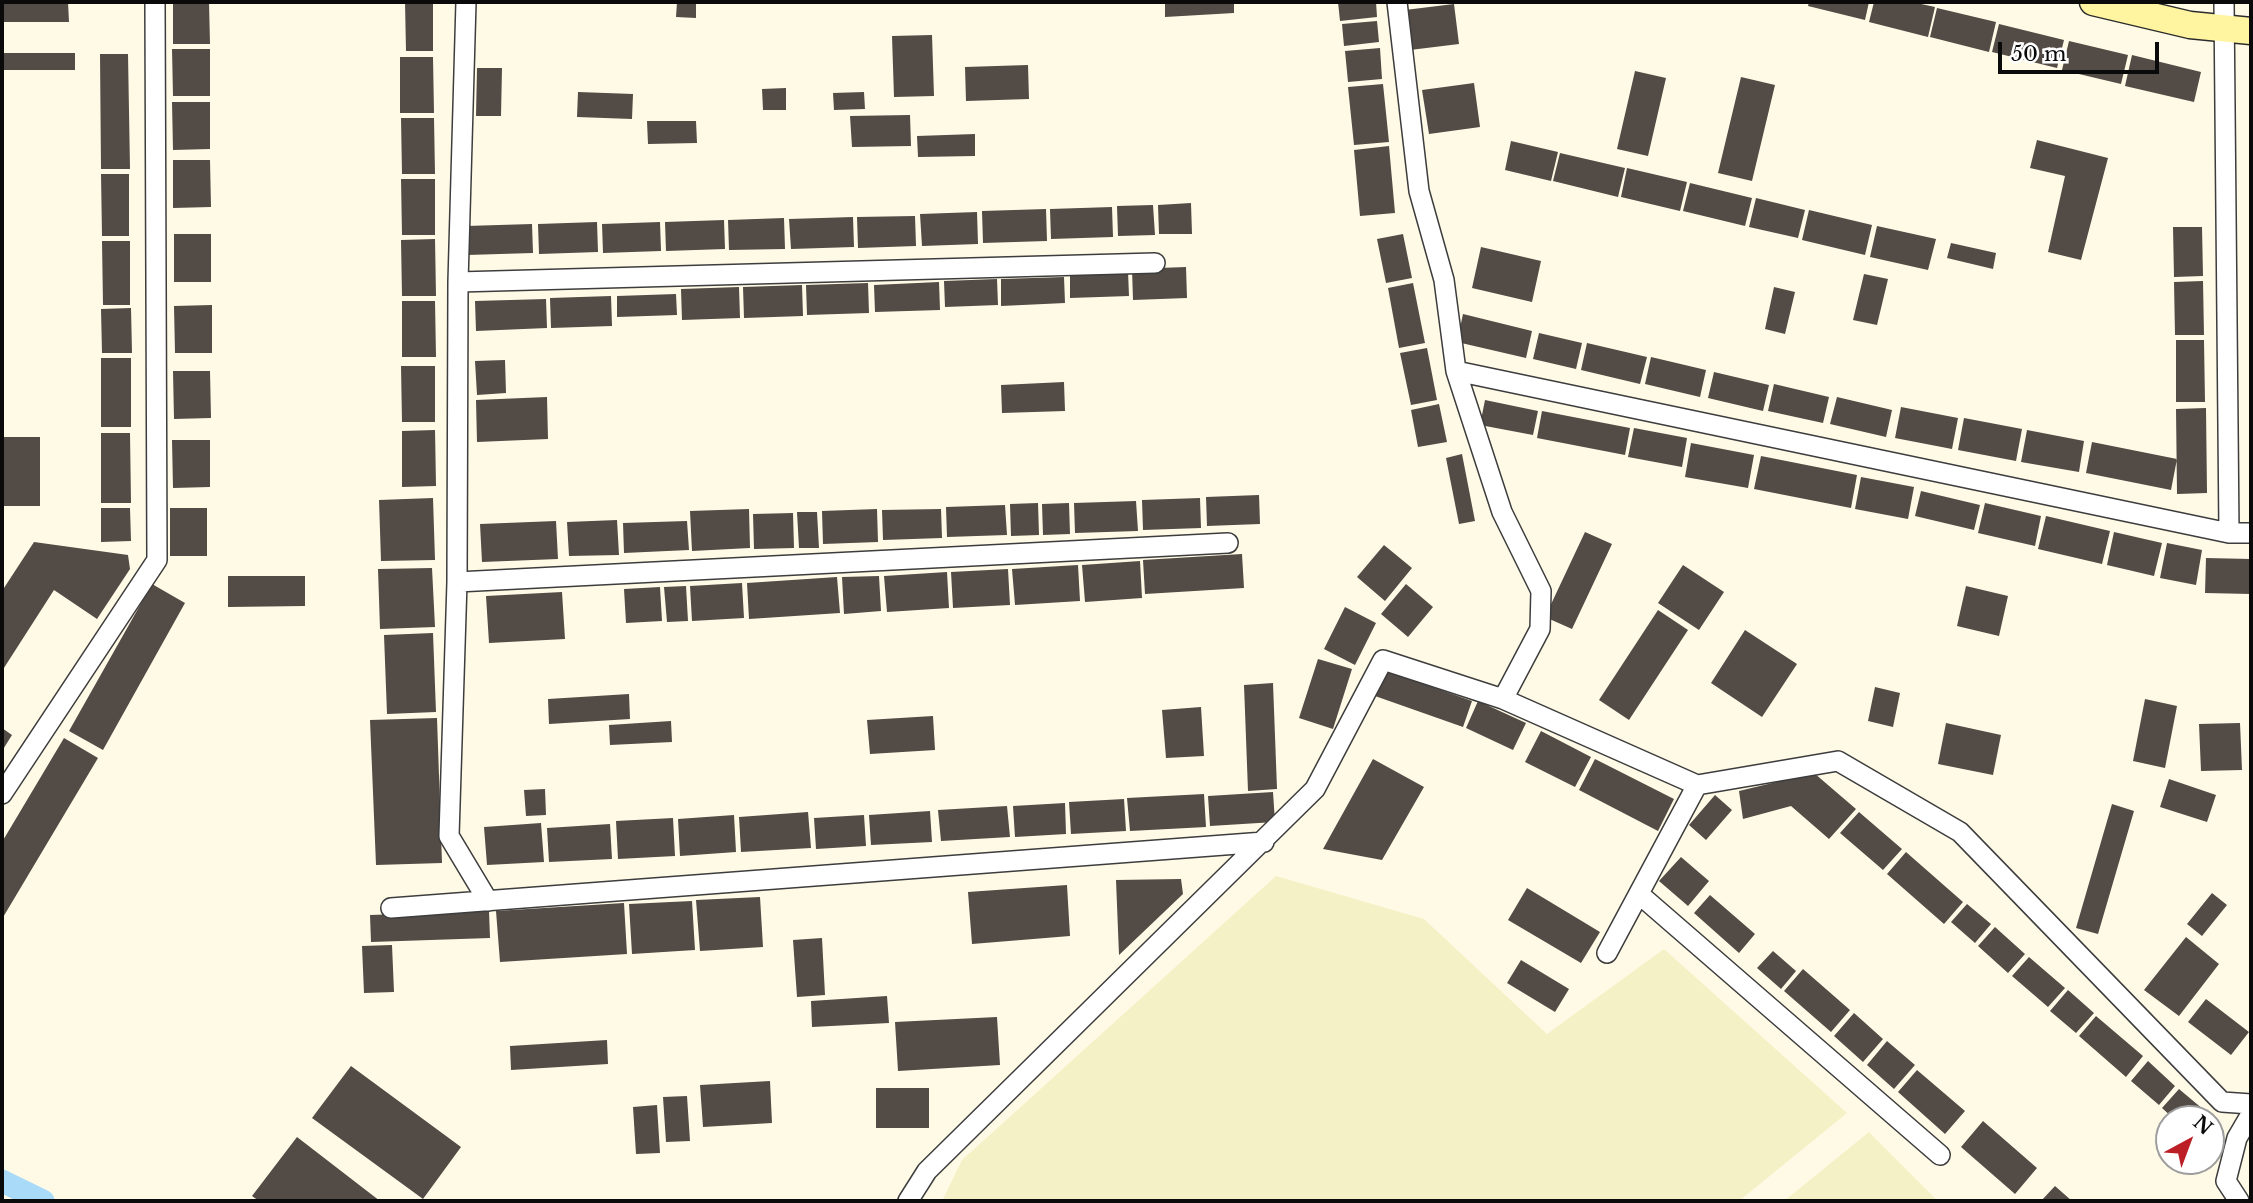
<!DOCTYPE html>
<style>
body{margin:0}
#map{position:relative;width:2253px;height:1203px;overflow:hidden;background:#fffae6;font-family:"Libre Baskerville",serif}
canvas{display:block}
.frame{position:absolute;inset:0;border:4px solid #0a0a0a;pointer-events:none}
.north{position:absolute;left:2155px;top:1105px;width:70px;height:70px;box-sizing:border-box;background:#fff;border:2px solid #9d9d9d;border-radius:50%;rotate:41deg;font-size:19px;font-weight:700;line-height:28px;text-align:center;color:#0a0a0a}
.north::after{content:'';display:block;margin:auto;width:24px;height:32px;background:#bc1f26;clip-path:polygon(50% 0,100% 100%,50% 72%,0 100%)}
.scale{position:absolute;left:1998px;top:42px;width:161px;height:32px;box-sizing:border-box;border:4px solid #0a0a0a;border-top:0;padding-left:9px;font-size:21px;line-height:24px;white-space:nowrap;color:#0a0a0a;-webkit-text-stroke:5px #fff;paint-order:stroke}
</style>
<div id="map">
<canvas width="2253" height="1203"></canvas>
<div class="frame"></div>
<div class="north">N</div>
<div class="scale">50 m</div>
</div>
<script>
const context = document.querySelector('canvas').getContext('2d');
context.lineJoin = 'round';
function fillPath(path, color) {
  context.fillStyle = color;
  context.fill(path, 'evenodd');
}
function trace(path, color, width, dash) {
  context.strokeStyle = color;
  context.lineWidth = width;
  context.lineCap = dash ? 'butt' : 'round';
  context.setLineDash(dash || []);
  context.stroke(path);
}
fillPath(new Path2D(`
 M 1276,876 L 1424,919 L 1547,1034 L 1664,949 L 1847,1113 L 1739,1201 L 942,1201 L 962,1160 Z
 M 1869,1132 L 1938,1201 L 1784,1201 Z`), '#f5f1c6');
trace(new Path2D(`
 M 2,1181 L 43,1201`), '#a9dbf8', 23);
fillPath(new Path2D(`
 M 2,2 L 68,2 L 69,22 L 2,22 Z
 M 173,2 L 209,2 L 210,44 L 173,44 Z
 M 405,2 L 433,2 L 433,51 L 406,51 Z
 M 677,2 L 696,2 L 696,18 L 676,17 Z
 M 1165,2 L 1234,2 L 1234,13 L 1165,17 Z
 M 1338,2 L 1376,2 L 1377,17 L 1340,21 Z
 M 1809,2 L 1869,2 L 1865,20 L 1808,6 Z
 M 1874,2 L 1912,2 L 1935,7 L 1928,37 L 1869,22 Z
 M 1454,4 L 1459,44 L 1410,50 L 1405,10 Z
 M 1937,8 L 1996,22 L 1989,52 L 1930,37 Z
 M 1377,21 L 1379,42 L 1344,46 L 1342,24 Z
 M 1999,24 L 2064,40 L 2057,68 L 1992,52 Z
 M 932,35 L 934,96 L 894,97 L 892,36 Z
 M 2069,41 L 2128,55 L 2121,84 L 2062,70 Z
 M 1380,48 L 1382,79 L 1348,82 L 1345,51 Z
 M 172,49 L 210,49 L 210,96 L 173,96 Z
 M 2,53 L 75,53 L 75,70 L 2,70 Z
 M 100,54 L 128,54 L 130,169 L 101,169 Z
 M 2132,55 L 2201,72 L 2194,102 L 2125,86 Z
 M 400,57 L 433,57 L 434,113 L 400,113 Z
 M 1028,65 L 1029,99 L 966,101 L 965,67 Z
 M 477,68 L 502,68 L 501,116 L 476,116 Z
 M 1635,71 L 1666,78 L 1648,156 L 1617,149 Z
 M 1741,77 L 1775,85 L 1752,181 L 1718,173 Z
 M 1474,83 L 1480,127 L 1429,134 L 1422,90 Z
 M 1383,84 L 1389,142 L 1354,145 L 1348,87 Z
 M 786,88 L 786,110 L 763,110 L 762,89 Z
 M 578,92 L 633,94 L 632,119 L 577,117 Z
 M 864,92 L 865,109 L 834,110 L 833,93 Z
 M 172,102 L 210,102 L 210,149 L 173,150 Z
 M 910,115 L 911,146 L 852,147 L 850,116 Z
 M 401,118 L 434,118 L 435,174 L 402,174 Z
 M 647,121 L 696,121 L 697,143 L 648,144 Z
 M 975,134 L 975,156 L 918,157 L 917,136 Z
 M 2037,140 L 2108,158 L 2081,260 L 2048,252 L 2065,176 L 2030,168 Z
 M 1511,141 L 1558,152 L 1551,181 L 1505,170 Z
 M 1389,146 L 1395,213 L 1360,216 L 1354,150 Z
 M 1560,153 L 1625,168 L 1618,197 L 1553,181 Z
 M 173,160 L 210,160 L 211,207 L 173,208 Z
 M 1627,168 L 1687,182 L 1680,211 L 1621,197 Z
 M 101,174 L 129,174 L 129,236 L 102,236 Z
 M 401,179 L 435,179 L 435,235 L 402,235 Z
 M 1690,183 L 1752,198 L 1745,226 L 1683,211 Z
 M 1756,198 L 1805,210 L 1798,238 L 1749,227 Z
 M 1191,203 L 1192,234 L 1159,234 L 1158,205 Z
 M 1153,205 L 1155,235 L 1118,236 L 1117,206 Z
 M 1112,207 L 1113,237 L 1051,239 L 1050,209 Z
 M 1046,209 L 1047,241 L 983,243 L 982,211 Z
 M 1809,210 L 1872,225 L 1865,255 L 1802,240 Z
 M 977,212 L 978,244 L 922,246 L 920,214 Z
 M 915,216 L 916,246 L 858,248 L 857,217 Z
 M 853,217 L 854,247 L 791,249 L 789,219 Z
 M 784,218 L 785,249 L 729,250 L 728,220 Z
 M 724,220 L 725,249 L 666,251 L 665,222 Z
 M 597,222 L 598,252 L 539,254 L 538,224 Z
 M 660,222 L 661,251 L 603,253 L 602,224 Z
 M 532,224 L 533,253 L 467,255 L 466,226 Z
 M 1877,226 L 1936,239 L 1928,270 L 1870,257 Z
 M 2173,227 L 2202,227 L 2203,276 L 2174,277 Z
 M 174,234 L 211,234 L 211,282 L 174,282 Z
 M 1403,234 L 1412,278 L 1386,283 L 1377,239 Z
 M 435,239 L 436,296 L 402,296 L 401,240 Z
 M 102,241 L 130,241 L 130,305 L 103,305 Z
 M 1951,243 L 1996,253 L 1993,269 L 1947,258 Z
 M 1481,247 L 1541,261 L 1532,302 L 1472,288 Z
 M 1186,267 L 1187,298 L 1133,300 L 1132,269 Z
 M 1128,271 L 1129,296 L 1070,298 L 1070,273 Z
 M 1864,274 L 1888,279 L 1877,325 L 1853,320 Z
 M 1064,277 L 1065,303 L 1001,306 L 1001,279 Z
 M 997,279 L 998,305 L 945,307 L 944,281 Z
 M 2203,281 L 2204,335 L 2175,335 L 2174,282 Z
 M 939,282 L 940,310 L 875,312 L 874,285 Z
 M 868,283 L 869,313 L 807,315 L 806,285 Z
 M 1413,283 L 1425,343 L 1399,348 L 1388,288 Z
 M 802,285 L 803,316 L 744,318 L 743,287 Z
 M 739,287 L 740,318 L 682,320 L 681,289 Z
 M 1774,287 L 1795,292 L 1785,334 L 1765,329 Z
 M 676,294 L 677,315 L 617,317 L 617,296 Z
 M 611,296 L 612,326 L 551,328 L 550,298 Z
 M 546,299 L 547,328 L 476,331 L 475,301 Z
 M 402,301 L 435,301 L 436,357 L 402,357 Z
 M 212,305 L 212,353 L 175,353 L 174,306 Z
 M 131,308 L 132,353 L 102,353 L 101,309 Z
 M 1463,314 L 1532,331 L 1526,358 L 1457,342 Z
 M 1539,333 L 1582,343 L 1576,369 L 1533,359 Z
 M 2176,340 L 2204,340 L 2205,402 L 2176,402 Z
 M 1587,343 L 1647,357 L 1640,384 L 1581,370 Z
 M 1427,348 L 1437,400 L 1411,405 L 1400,353 Z
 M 1651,357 L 1706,370 L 1700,397 L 1645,384 Z
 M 101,358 L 131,358 L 131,427 L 101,427 Z
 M 505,360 L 506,393 L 477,395 L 475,361 Z
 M 401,366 L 435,366 L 435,422 L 402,422 Z
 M 173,371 L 210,371 L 211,418 L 174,419 Z
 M 1714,372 L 1769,385 L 1763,411 L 1708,398 Z
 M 1064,382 L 1065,411 L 1002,413 L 1001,385 Z
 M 1774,384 L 1829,397 L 1823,423 L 1768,411 Z
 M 547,397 L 548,439 L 477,442 L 476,400 Z
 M 1837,397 L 1892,410 L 1886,437 L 1830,424 Z
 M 1485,400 L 1538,411 L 1533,435 L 1480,425 Z
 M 1439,404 L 1447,442 L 1418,447 L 1411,410 Z
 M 1901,407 L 1958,418 L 1952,449 L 1895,438 Z
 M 2206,408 L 2207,493 L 2177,494 L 2176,409 Z
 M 1542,411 L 1630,428 L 1625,455 L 1537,438 Z
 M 1964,418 L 2022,429 L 2016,461 L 1958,450 Z
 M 1634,428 L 1687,438 L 1682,467 L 1628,457 Z
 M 435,430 L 436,486 L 402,487 L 402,431 Z
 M 2027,430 L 2084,441 L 2079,472 L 2021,462 Z
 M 101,433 L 130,433 L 131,503 L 101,503 Z
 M 2,437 L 40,437 L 40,506 L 2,506 Z
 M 172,440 L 210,440 L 210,487 L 173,488 Z
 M 2092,442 L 2177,459 L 2171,490 L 2086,473 Z
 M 1691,443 L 1754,455 L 1748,488 L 1685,477 Z
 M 1462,454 L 1475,521 L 1459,524 L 1446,458 Z
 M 1761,456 L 1857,475 L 1851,508 L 1754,489 Z
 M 1861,477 L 1914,487 L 1908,519 L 1855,509 Z
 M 1921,491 L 1980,505 L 1974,530 L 1915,516 Z
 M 1259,495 L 1260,524 L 1207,526 L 1206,497 Z
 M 433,498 L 435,560 L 381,561 L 379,500 Z
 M 1200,498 L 1201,528 L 1143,530 L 1142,500 Z
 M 1136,501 L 1138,531 L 1075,533 L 1074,503 Z
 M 1038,503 L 1039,535 L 1011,536 L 1010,504 Z
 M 1069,503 L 1070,534 L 1043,535 L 1042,504 Z
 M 1985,503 L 2041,516 L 2035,546 L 1978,533 Z
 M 1005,505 L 1007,535 L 947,537 L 946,507 Z
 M 101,508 L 130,508 L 131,541 L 101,542 Z
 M 170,508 L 207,508 L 207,556 L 170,556 Z
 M 749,509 L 750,548 L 692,551 L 690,511 Z
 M 877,509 L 878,542 L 823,544 L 822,511 Z
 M 941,509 L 942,538 L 883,540 L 882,510 Z
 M 797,512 L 817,512 L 819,548 L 799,548 Z
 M 793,513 L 794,548 L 754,549 L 753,514 Z
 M 2046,516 L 2110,531 L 2102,564 L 2038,549 Z
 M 617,520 L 619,555 L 569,556 L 567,522 Z
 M 556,521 L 558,559 L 482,562 L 480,524 Z
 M 687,521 L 689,550 L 624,553 L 623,523 Z
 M 1585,532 L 1612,544 L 1572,629 L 1545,617 Z
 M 2114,532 L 2162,543 L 2154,576 L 2107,565 Z
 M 34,542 L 128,555 L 130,569 L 97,619 L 54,590 L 2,671 L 2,591 Z
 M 2167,543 L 2202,550 L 2196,585 L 2160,578 Z
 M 1384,545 L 1412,568 L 1385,601 L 1357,577 Z
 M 1242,554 L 1244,588 L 1145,594 L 1143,560 Z
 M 2206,558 L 2251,559 L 2251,594 L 2205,593 Z
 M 1140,561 L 1142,598 L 1085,602 L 1082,565 Z
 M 1078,565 L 1080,601 L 1015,605 L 1012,569 Z
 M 1683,565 L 1724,592 L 1699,630 L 1658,603 Z
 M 432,568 L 435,627 L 380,629 L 378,569 Z
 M 1008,569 L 1010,605 L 953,608 L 951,572 Z
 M 947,572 L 949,608 L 887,612 L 884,576 Z
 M 228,576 L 305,576 L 305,606 L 228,607 Z
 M 879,576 L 881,611 L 844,614 L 842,577 Z
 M 837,577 L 840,613 L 749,619 L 747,583 Z
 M 742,583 L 744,618 L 692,621 L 690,586 Z
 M 152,584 L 185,603 L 103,750 L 69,731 Z
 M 1406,584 L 1433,607 L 1408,637 L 1381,614 Z
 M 686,586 L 688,621 L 667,622 L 664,587 Z
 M 1966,586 L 2008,596 L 1999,636 L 1957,626 Z
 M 660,587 L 662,621 L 626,623 L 624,589 Z
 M 562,592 L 565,639 L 489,643 L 486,596 Z
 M 1345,607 L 1376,623 L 1355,665 L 1324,649 Z
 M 1658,610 L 1688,630 L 1629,720 L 1599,700 Z
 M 1745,630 L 1797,664 L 1762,717 L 1711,683 Z
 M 433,633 L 436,712 L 387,714 L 384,635 Z
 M 1318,659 L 1352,669 L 1333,729 L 1299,718 Z
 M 1384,670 L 1472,701 L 1463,727 L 1375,696 Z
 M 1273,683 L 1277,789 L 1248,791 L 1244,685 Z
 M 1875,687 L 1900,693 L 1893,727 L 1868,721 Z
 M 629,694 L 630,719 L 549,724 L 548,699 Z
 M 2145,699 L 2177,706 L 2165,768 L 2133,761 Z
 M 1478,701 L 1526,723 L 1513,750 L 1466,728 Z
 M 1201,707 L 1204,756 L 1166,758 L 1162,710 Z
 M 933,716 L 935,750 L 870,754 L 867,720 Z
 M 437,718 L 442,863 L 376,865 L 370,720 Z
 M 671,721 L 672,742 L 610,745 L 609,725 Z
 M 1946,723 L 2001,735 L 1993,775 L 1938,764 Z
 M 2240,723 L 2242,770 L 2201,771 L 2199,724 Z
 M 2,728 L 12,735 L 2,751 Z
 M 1541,731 L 1591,757 L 1575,787 L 1525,762 Z
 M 64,738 L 98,758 L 2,919 L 2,842 Z
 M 1373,759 L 1424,787 L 1382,860 L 1323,849 Z
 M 1595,759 L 1674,799 L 1658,831 L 1579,790 Z
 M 1814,773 L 1856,809 L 1829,839 L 1791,806 L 1743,819 L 1739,791 Z
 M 2169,779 L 2216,795 L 2207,822 L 2160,807 Z
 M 545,789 L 546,815 L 526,816 L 524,790 Z
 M 1273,792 L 1275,822 L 1210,826 L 1208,796 Z
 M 1204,794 L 1206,827 L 1130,831 L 1127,798 Z
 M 1715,795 L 1732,810 L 1706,840 L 1689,825 Z
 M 1124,799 L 1126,831 L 1071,834 L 1069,802 Z
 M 1065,803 L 1066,834 L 1015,837 L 1013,806 Z
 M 2112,804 L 2134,811 L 2098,934 L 2076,928 Z
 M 1007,806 L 1010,837 L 941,841 L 938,810 Z
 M 930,811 L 932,842 L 871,845 L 869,815 Z
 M 808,812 L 811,848 L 741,852 L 739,817 Z
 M 1859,812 L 1902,849 L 1883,870 L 1840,833 Z
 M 734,815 L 736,852 L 680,856 L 678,819 Z
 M 864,815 L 866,846 L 816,849 L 814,818 Z
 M 673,818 L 675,856 L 618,859 L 616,821 Z
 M 541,823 L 544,862 L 487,865 L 484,827 Z
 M 610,824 L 612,859 L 549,862 L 547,828 Z
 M 1906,852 L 1963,902 L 1944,924 L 1887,874 Z
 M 1681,857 L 1709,881 L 1688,906 L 1659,881 Z
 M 1181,879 L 1183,894 L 1119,955 L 1116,880 Z
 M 1067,885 L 1070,936 L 972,944 L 968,892 Z
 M 1527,888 L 1600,932 L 1581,963 L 1508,920 Z
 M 2212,893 L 2227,905 L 2202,936 L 2187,924 Z
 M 1710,895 L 1755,934 L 1739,953 L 1694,913 Z
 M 760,897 L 763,947 L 700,951 L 696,900 Z
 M 692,901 L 695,950 L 632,954 L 629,904 Z
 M 624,903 L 627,954 L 500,962 L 496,911 Z
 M 1967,904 L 1991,924 L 1975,943 L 1951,922 Z
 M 489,911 L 490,938 L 371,942 L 370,915 Z
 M 1995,927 L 2025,954 L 2008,973 L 1978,946 Z
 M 2186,937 L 2219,964 L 2179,1016 L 2144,990 Z
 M 822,938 L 825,995 L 797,997 L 793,940 Z
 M 392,945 L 394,992 L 364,993 L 362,946 Z
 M 1773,951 L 1796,971 L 1781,989 L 1757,968 Z
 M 2029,957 L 2065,988 L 2048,1007 L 2012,976 Z
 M 1521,960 L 1569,989 L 1555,1012 L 1507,983 Z
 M 1803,969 L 1850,1010 L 1831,1032 L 1784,991 Z
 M 2068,990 L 2094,1013 L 2076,1033 L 2050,1011 Z
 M 887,996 L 889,1023 L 812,1027 L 811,1001 Z
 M 2206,999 L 2249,1032 L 2231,1055 L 2188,1022 Z
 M 1854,1013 L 1883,1039 L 1863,1062 L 1834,1036 Z
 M 2096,1016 L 2143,1056 L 2126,1077 L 2079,1036 Z
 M 997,1017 L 1000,1065 L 898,1071 L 895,1022 Z
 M 607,1040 L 608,1064 L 511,1070 L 510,1046 Z
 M 1887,1041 L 1915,1065 L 1894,1089 L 1867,1065 Z
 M 2148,1061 L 2175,1086 L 2159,1105 L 2131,1081 Z
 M 351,1066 L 461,1147 L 423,1199 L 312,1118 Z
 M 1917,1070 L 1965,1111 L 1945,1134 L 1898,1092 Z
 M 770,1081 L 772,1123 L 703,1127 L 700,1085 Z
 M 876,1088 L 929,1088 L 929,1128 L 876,1128 Z
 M 2179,1089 L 2204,1110 L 2196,1119 L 2174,1119 L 2162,1108 Z
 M 687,1096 L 690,1141 L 666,1142 L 663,1097 Z
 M 657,1105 L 660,1153 L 636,1154 L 633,1107 Z
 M 1983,1121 L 2037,1168 L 2015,1194 L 1961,1147 Z
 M 297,1137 L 380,1201 L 259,1201 L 252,1196 Z
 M 2055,1186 L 2072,1201 L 2041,1201 Z`), '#524b46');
const street = new Path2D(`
 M 466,2 L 458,282 L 457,582 L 449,836 L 488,901
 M 1397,2 L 1419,191 L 1444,280 L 1456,371 L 1502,512 L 1541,591 L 1540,629 L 1503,699
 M 2224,2 L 2229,533
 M 458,282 L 1155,263
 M 1456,371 L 2229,533 L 2251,533
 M 457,582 L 1228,543
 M 2,794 L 157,560 L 155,2
 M 1639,894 L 1940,1155
 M 391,908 L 1264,842
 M 1607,953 L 1697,785
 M 908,1201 L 927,1171 L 1315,789 L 1383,660 L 1503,699 L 1697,785 L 1838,761 L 1960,832 L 2222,1102 L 2251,1104
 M 2239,1201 L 2226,1181 L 2237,1138 L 2251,1114`);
const secondary = new Path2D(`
 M 2093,2 L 2190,25 L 2251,31`);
trace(street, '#3d3d3d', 22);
trace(secondary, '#2c2c2c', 29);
trace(street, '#fff', 19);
trace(secondary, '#fff5a1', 26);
</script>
